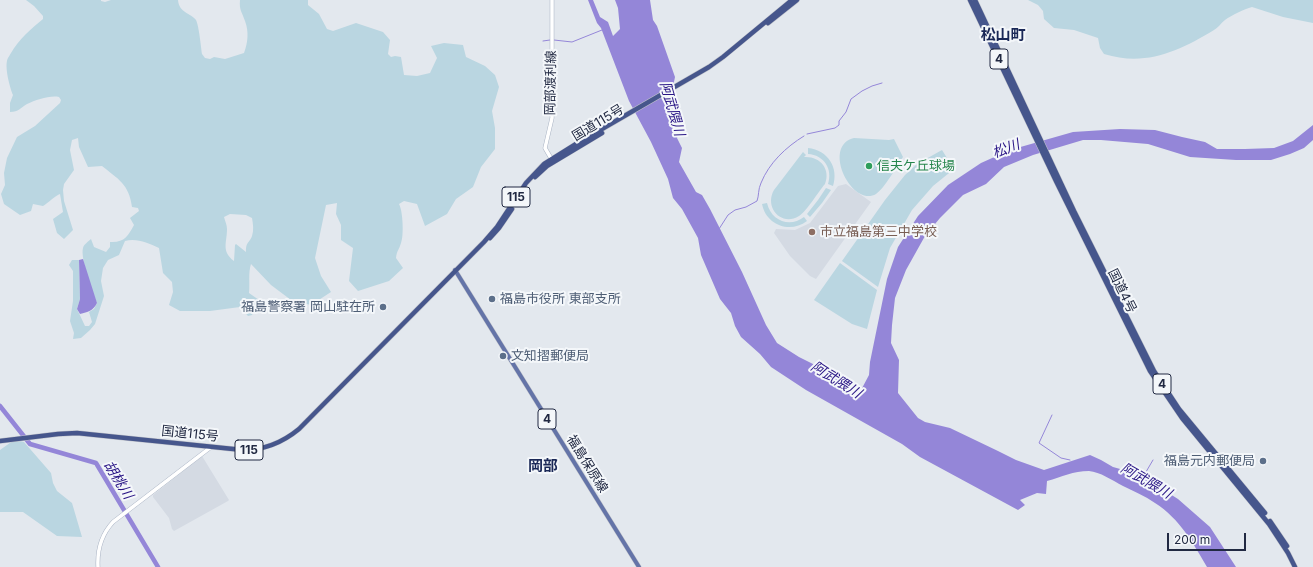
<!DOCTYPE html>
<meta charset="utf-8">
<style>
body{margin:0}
#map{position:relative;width:1313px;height:567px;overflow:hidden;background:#e3e8ee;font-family:Inter,sans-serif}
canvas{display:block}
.scale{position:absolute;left:1167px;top:533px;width:79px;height:18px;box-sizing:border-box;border:2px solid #212942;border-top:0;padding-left:5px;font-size:12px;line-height:14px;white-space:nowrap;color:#212942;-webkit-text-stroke:3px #f4f7fa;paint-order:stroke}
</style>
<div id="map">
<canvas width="1313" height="567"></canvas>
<div class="scale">200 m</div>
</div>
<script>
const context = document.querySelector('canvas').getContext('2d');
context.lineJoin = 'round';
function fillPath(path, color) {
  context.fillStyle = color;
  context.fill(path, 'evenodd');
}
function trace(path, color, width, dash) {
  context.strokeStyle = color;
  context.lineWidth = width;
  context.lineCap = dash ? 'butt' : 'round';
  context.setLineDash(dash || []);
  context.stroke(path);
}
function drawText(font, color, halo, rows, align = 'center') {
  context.font = font + ' Inter,"Noto Sans JP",sans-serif';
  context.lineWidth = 4;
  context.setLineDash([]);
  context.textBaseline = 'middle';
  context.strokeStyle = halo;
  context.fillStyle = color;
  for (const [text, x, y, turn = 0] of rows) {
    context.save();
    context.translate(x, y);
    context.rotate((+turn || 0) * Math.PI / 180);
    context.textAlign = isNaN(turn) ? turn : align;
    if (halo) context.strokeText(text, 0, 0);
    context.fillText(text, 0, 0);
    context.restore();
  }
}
fillPath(new Path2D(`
 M 846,184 L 871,202 L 816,279 L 810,276 L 790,256 L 774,233 L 776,229 L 795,230 L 810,223 L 838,186 Z
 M 202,456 L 229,500 L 228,501 L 174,531 L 172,529 L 169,518 L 153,497 L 153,495 Z`), '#d4dae3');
fillPath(new Path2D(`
 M 26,0 L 101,0 L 101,1 L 105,2 L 111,0 L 178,0 C 179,13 191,13 196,20 C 199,26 201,47 202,54 L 205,58 L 210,59 L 214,57 L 225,59 L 244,53 C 248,42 249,32 245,21 C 242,12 239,10 240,0 L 308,0 L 308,5 L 319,14 L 327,29 L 333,31 L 356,23 L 383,32 L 390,40 L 388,54 L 391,57 L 395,56 L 401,57 L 404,75 L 417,76 L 430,73 L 437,58 L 431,46 L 444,43 L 463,45 L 466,57 L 485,66 L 495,75 L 499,87 L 492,111 L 495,128 L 495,149 L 481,167 L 473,187 L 456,199 L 447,214 L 425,226 L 417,204 L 404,201 L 399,204 C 403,211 404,236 401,243 C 399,250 397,250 396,258 L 403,268 L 389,281 L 358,291 L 349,281 L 353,248 L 341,240 L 341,225 L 336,214 L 337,203 L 326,205 L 315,258 L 321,276 L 331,292 L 311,305 L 291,300 L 271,285 L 251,264 C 248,273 250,283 249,293 L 259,300 L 252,315 L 248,316 L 240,307 L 210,311 L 180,311 L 169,305 L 173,292 L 172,282 L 163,273 L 159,248 C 148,243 137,238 125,241 L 119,255 L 108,260 L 103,268 L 101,281 L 104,296 L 95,324 L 90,330 L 81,338 L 73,339 L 74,333 L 70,321 L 73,301 L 73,271 L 69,265 L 72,260 L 79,260 L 80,299 L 77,309 L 85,326 L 89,326 L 92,322 L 89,312 L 94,309 L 97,303 C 93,293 80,258 83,248 C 84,244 88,242 91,239 L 94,247 L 106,252 L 110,247 L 110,242 C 124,243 128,236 134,225 L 130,218 L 139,211 L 138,208 L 132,207 C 129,184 118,179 102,166 L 88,167 L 79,147 L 78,138 L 72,140 L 70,150 L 74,170 L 64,184 L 63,190 L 64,201 L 73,230 L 64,239 L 57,233 L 53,219 L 63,212 L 60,194 C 56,195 48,203 43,206 L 33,204 L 31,211 L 20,215 L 4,204 L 1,194 L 5,185 L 4,173 L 7,158 L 17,137 L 35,126 L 60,103 L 61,100 L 59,97 C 50,95 36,100 27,104 C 20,108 19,112 10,112 L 10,103 L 13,95 C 10,88 5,69 7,61 C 7,59 10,55 11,53 C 19,39 31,29 43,19 L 43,16 L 34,6 ZM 230,214 L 246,215 L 252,218 C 253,224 254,230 252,236 C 249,244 246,241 246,252 L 236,244 L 235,245 L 234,261 C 221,251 227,243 227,229 C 227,225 225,221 224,217 Z
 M 1028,0 L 1313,0 L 1313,23 L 1283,17 L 1252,7 C 1244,9 1232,15 1225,20 C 1221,23 1218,28 1214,30 C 1179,51 1146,67 1104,54 L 1100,48 L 1098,38 L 1074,30 L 1054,28 L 1044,19 L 1043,11 L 1038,5 Z
 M 854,138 L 889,140 L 894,139 L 903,157 C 897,166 884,189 876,194 C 852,208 821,146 854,138 Z
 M 808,148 C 828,150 839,168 833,186 L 828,184 C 833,169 824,155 808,154 Z
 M 942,150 L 954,169 L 933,186 L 912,210 L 890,248 L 878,287 L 842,261 L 885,200 L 905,175 L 917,164 Z
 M 803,152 L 806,155 L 804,157 C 820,156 831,169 825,184 C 818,192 807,211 799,216 C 781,227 764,207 774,190 Z
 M 826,188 L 831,190 L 822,203 L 810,217 L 807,214 L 818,200 Z
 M 767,203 C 771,221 790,228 804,217 L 807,221 C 790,234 766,225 762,204 Z
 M 840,263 L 877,290 L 867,329 L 852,324 L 814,300 Z
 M 14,440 L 24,442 L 51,473 L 53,483 L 57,491 L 72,503 L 82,537 L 57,536 L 23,512 L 0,512 L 0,450 Z`), '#bad6e1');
fillPath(new Path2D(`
 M 588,0 L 593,0 L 600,17 L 608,22 L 613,36 L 620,29 L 618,8 L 615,0 L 650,0 L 653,20 L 657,26 L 675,77 L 669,106 L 676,113 L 683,124 L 677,138 L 682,148 L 679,162 L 696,192 L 702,195 L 710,209 L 742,272 L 766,325 L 777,343 L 799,357 L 821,368 L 860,392 L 869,375 L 870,362 L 887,279 L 898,247 L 918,216 L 948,185 L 981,163 L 1010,150 L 1073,132 L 1120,129 L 1155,130 L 1182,137 L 1205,142 L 1217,149 L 1245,149 L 1274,148 L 1293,141 L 1313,125 L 1313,140 L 1304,148 L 1290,154 L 1271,160 L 1236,160 L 1190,157 L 1148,144 L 1101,140 L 1083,140 L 1033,155 L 1004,167 L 986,184 L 963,195 L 940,218 L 925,236 L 906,270 L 895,298 L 892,325 L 891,343 L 899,360 L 898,393 L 918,418 L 925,422 L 950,428 L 998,451 L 1016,460 L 1044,470 L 1090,455 L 1101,460 L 1113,467 L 1138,474 L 1178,499 L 1210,527 L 1236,567 L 1207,567 C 1193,543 1180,519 1155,503 C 1145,496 1133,491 1123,486 C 1112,480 1100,472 1089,471 C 1073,471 1062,477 1047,481 L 1046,494 L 1037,493 L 1020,500 L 1025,505 L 1018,510 L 920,457 L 902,444 L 806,390 L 771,367 L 760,354 L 741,337 L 735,326 L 731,313 L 720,299 L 701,255 L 698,238 L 682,209 L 673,198 L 668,179 L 651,142 L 629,101 L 601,28 L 597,23 Z
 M 83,259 L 97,303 C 93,311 88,312 80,314 L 77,309 L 80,299 L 79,260 Z`), '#9486d8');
trace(new Path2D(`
 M 554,40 L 572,42 L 602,30
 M 543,41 L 550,40
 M 807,134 L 835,128 L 839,125 L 839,121 L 846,112 L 851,99 L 862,91 L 872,86 L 882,83
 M 719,229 L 728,215 L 735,210 L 746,207 L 757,201 C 759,196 758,189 761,183 C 769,163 786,147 804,136
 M 1052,415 L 1039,443 L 1061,458 L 1070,460
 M 1143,477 L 1153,460`), '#9486d8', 1);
trace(new Path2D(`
 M 0,406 L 30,444 L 96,463 L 158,567`), '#9486d8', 4.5);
const secondary = new Path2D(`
 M 552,160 L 545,148 L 552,118 L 552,0
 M 98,567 C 97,549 101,535 113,522 L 211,447`);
const primary = new Path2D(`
 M 455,270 L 639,567`);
const trunk = new Path2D(`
 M 970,0 L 1056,181 L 1150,371 L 1182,418 L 1269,524 L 1288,553 L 1295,567
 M 975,0 L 1074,211 L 1154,371 L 1179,409 L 1265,513
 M 768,23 L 797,0
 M 535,177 L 547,166 L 602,133
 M 490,238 L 499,228 L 512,209
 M 0,441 L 58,434 L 77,433 L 243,450 C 264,450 282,443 299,429 L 484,242 L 497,227 L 526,183 L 544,164 L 576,144 L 709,67 L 723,57 L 792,0
 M 1270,521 L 1287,546`);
trace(secondary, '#a6b0c1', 4.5);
trace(primary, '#c1c3ca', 5);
trace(trunk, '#c1c3ca', 5.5);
trace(secondary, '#fff', 3.5);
trace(primary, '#6474a8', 4);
trace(trunk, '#46568c', 4.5);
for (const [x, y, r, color] of [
 [869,166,4,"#2e9e5b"],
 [812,232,4,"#8d6e63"],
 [492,299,4,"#5c6f8a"],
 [383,307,4,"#5c6f8a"],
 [503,356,4,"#5c6f8a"],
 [1263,461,4,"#5c6f8a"]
]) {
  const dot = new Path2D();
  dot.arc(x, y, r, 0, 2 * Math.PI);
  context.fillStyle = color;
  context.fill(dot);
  trace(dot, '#f4f7fa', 1.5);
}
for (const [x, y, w] of [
 [999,59,18],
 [516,197,28],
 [1162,384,18],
 [547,419,18],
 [249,450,28]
]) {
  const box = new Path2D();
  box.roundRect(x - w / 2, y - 10, w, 20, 3);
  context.fillStyle = '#f4f7fa';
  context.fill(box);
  trace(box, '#212942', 1);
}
drawText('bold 12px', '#212942', null, [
 ["4",999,59],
 ["115",516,197],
 ["4",1162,384],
 ["4",547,419],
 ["115",249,450]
]);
drawText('13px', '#212942', '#f4f7fa', [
 ["岡部渡利線",551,83,-89],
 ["国道115号",598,123,-31],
 ["国道4号",1122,291,64],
 ["国道115号",190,434,6],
 ["福島保原線",587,464,58]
]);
drawText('13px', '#27864d', '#f4f7fa', [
 ["信夫ケ丘球場",877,166]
], 'left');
drawText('13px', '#785e54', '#f4f7fa', [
 ["市立福島第三中学校",820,232]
], 'left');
drawText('13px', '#4e5e75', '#f4f7fa', [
 ["福島市役所 東部支所",500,299],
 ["福島警察署 岡山駐在所",375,307,"right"],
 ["文知摺郵便局",511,356],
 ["福島元内郵便局",1255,461,"right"]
], 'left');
drawText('italic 14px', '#281485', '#f4f7fa', [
 ["阿武隈川",672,109,74],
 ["松川",1006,149,-21],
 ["阿武隈川",836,380,32],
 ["胡桃川",118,480,58],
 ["阿武隈川",1146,481,30]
]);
drawText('bold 15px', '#1a2857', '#f4f7fa', [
 ["松山町",1003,35],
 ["岡部",543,466]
]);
</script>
